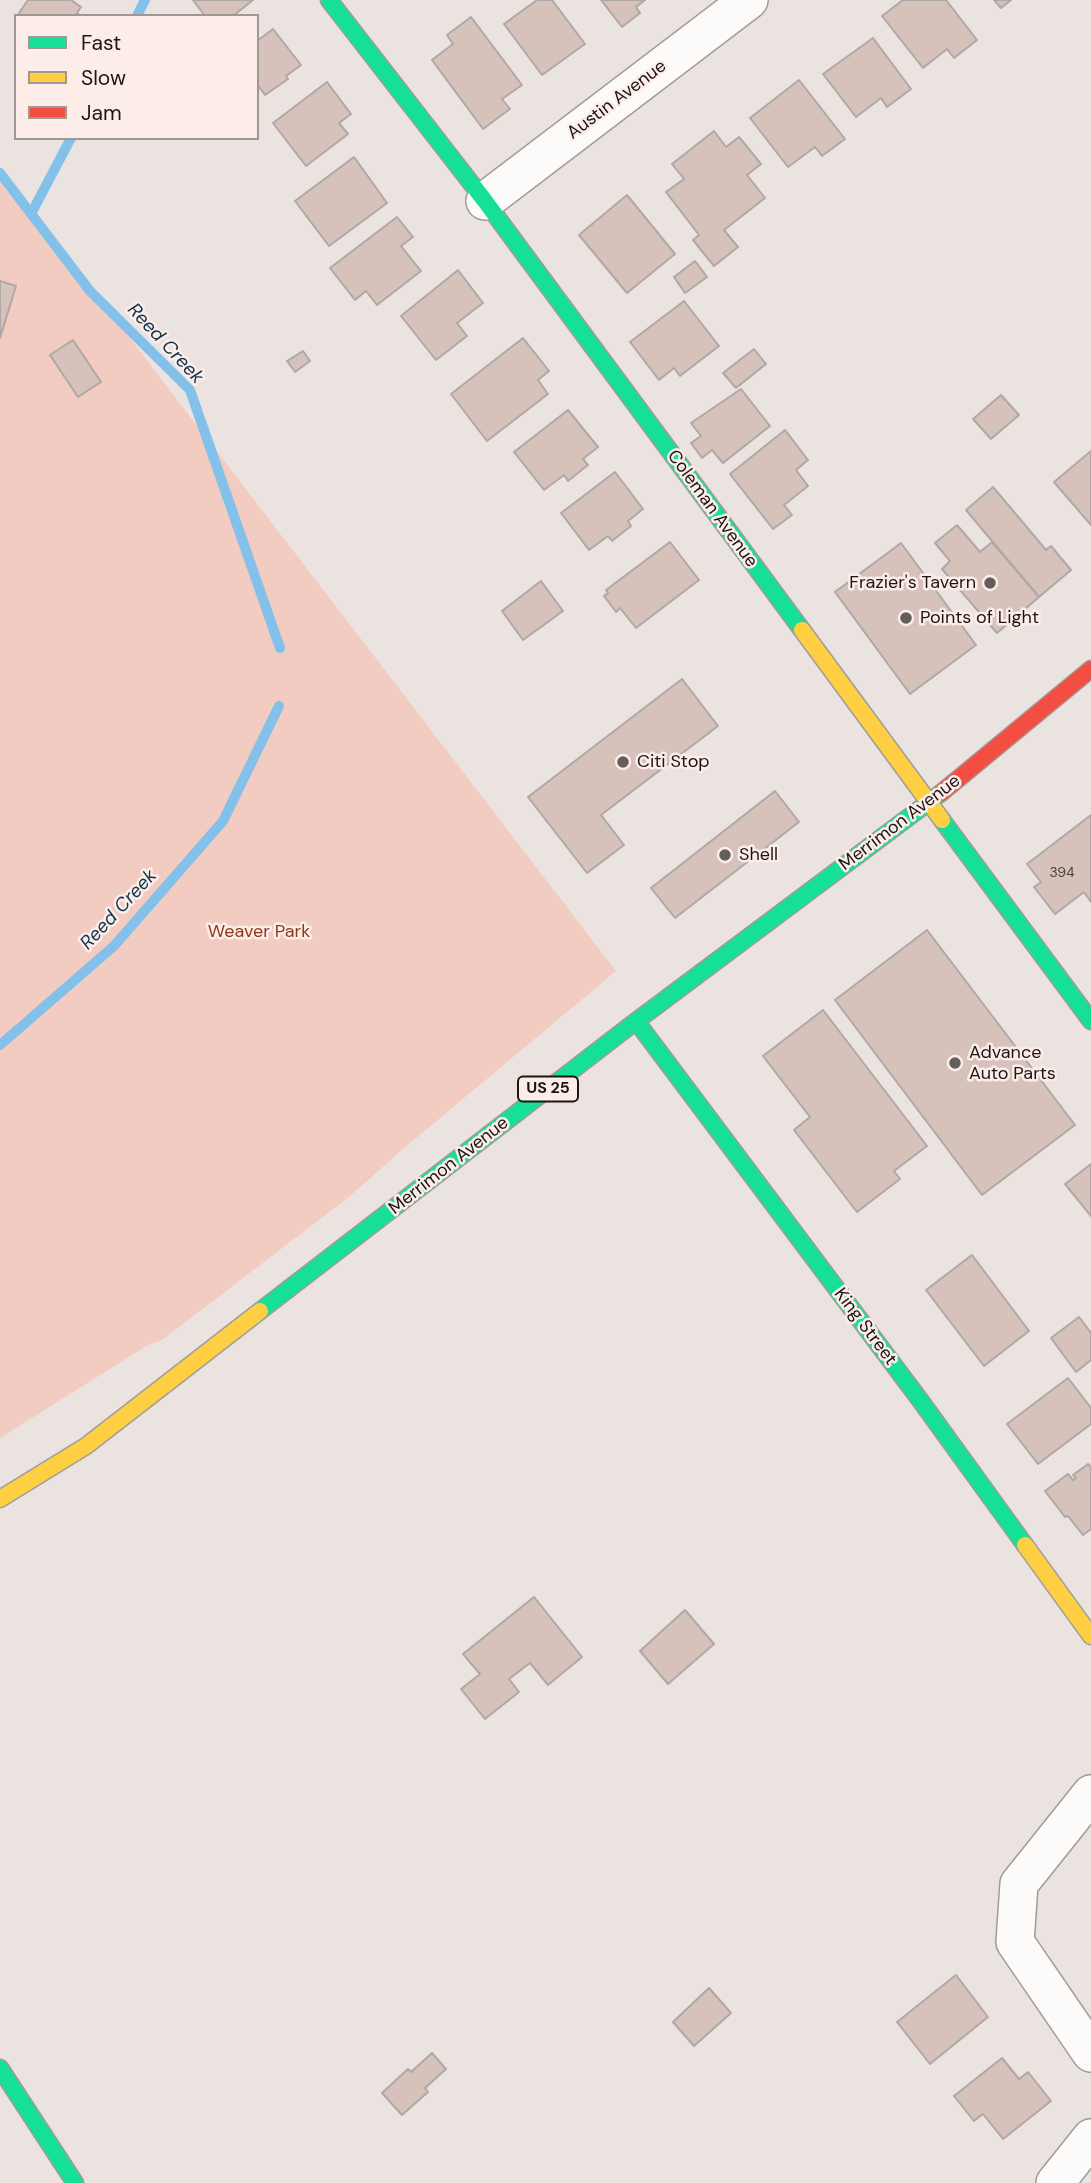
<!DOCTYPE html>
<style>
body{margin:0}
#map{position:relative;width:1091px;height:2183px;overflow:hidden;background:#ebe3e0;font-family:"DM Sans",sans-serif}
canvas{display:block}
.legend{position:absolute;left:14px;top:14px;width:245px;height:126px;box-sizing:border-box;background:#fdede9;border:2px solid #a39794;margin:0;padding:9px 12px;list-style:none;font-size:21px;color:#1b1614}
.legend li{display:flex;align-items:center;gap:14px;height:35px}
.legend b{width:35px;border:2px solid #a39794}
</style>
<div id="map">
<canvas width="1091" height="2183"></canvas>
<ul class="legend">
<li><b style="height:9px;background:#16e098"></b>Fast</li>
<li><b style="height:9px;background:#ffcf43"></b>Slow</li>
<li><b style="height:9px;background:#f24e42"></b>Jam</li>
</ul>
</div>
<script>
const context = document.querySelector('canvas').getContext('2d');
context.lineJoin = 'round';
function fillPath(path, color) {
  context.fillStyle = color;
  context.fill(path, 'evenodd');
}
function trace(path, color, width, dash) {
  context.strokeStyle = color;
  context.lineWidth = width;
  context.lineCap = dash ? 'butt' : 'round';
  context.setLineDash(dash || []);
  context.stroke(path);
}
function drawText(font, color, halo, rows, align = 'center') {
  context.font = font + ' "DM Sans",sans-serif';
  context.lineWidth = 5;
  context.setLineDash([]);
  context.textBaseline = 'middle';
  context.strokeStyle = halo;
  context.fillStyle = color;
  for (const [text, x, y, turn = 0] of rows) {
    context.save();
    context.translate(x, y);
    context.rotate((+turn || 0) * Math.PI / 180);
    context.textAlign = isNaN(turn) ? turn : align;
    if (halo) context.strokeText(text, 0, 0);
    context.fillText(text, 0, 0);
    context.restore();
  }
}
fillPath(new Path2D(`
 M 0,169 L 616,971 L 403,1149 L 349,1197 L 162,1340 L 148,1345 L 0,1438 Z`), '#f3ccc1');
trace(new Path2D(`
 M 137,16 L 145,0
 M 0,173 L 90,291 L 190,390 L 280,648
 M 32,212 L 71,138
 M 0,1045 L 114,946 L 223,821 L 279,706`), '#83c1ea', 10);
const building = new Path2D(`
 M 28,0 L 71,0 L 81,7 L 77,13 L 81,16 L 17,16 Z
 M 193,0 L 253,0 L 233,16 L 205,16 Z
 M 537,0 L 552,0 L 585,44 L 542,75 L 504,24 Z
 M 601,0 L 645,0 L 636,7 L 640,13 L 622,27 Z
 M 903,0 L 946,0 L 977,40 L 954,58 L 947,49 L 923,68 L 882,16 Z
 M 994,0 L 1011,0 L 1001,8 Z
 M 471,17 L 522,85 L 502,99 L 510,109 L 483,129 L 432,60 L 453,44 L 447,35 Z
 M 273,29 L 301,65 L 286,76 L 288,79 L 265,95 L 257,84 L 257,41 Z
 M 873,38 L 911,89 L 887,107 L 881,98 L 856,117 L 823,74 Z
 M 799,80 L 845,139 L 822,156 L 815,147 L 788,167 L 750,118 Z
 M 327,82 L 351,114 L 339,123 L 348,134 L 306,166 L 273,123 Z
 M 714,131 L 726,147 L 739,137 L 761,164 L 747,175 L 765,198 L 724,230 L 738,247 L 714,266 L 693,240 L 699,235 L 666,192 L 684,179 L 672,164 Z
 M 354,157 L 387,203 L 329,246 L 295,201 Z
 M 627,195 L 675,254 L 627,293 L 579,235 Z
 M 397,217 L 413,237 L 401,246 L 421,271 L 377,305 L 366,291 L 355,300 L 330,268 Z
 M 695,261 L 707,277 L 685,293 L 674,277 Z
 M 458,270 L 483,303 L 457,323 L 467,336 L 436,360 L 401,316 Z
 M 0,281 L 16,286 L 0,338 Z
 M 684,301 L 719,346 L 680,376 L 674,368 L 659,380 L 630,342 Z
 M 523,338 L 549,371 L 538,380 L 548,394 L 487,441 L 451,394 Z
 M 73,340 L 101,382 L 78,397 L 50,355 Z
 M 754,349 L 766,364 L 736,388 L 723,373 Z
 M 303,351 L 310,361 L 295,372 L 287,361 Z
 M 741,389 L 770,426 L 723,463 L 712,450 L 702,458 L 691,443 L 701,436 L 691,423 Z
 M 1001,395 L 1019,415 L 991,439 L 973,419 Z
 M 568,410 L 598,447 L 583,459 L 588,465 L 568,481 L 564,475 L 544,490 L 514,452 Z
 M 785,430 L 808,460 L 796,470 L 808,486 L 784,505 L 792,515 L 773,529 L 730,474 Z
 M 1091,451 L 1091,525 L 1054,482 Z
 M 615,472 L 643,509 L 628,521 L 631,526 L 612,541 L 608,536 L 589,550 L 561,513 Z
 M 993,487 L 1046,550 L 1051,546 L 1071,570 L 1039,597 L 966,510 Z
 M 957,525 L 980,552 L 992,542 L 1039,597 L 997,633 L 942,569 L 950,561 L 935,543 Z
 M 670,542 L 699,580 L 636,628 L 620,608 L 616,612 L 604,596 L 608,593 L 606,590 Z
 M 901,543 L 976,645 L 910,694 L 835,592 Z
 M 541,581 L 563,611 L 523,640 L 502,611 Z
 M 682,679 L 718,726 L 601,815 L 624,845 L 587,873 L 528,797 Z
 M 775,791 L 799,822 L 675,918 L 651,888 Z
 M 1091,815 L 1091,902 L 1084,892 L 1055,914 L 1034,887 L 1041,882 L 1027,864 Z
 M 927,930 L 1075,1125 L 982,1195 L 835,1000 Z
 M 823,1010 L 927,1146 L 894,1171 L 900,1179 L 857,1212 L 794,1130 L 810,1117 L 763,1056 Z
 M 1091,1164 L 1091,1216 L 1065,1184 Z
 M 972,1255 L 1029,1331 L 984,1366 L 926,1290 Z
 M 1079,1317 L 1091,1333 L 1091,1360 L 1076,1372 L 1051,1338 Z
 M 1068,1378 L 1091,1408 L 1091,1424 L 1038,1464 L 1007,1424 Z
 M 1088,1464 L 1091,1467 L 1091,1529 L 1083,1535 L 1068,1516 L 1065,1517 L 1045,1491 L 1068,1474 L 1073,1480 L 1076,1478 L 1073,1475 Z
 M 534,1597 L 582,1657 L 548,1685 L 530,1663 L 509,1679 L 519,1692 L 485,1719 L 461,1689 L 480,1674 L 463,1654 Z
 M 685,1610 L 714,1644 L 668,1684 L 640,1651 Z
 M 956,1975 L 988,2017 L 930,2064 L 897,2022 Z
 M 709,1988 L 731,2013 L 694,2046 L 673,2022 Z
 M 432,2053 L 446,2069 L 425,2088 L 428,2092 L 402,2115 L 382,2093 L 408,2069 L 411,2072 Z
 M 1002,2058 L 1019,2079 L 1028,2072 L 1051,2101 L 1003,2139 L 983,2114 L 974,2121 L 954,2096 Z`);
fillPath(building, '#d7c1bb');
trace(building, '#aea8a6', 2);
const street = new Path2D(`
 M 485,201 L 749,0
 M 1091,1794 L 1019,1884 L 1015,1942 L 1091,2053
 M 1055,2183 L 1091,2138`);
const fast = new Path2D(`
 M 329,0 L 485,201 L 802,630
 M 942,820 L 1091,1021
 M 636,1021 L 920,1400 L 1025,1545
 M 260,1311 L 631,1025 L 941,793
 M 0,2068 L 75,2183`);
const slow = new Path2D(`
 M 802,630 L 942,820
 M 0,1499 L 86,1446 L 260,1311
 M 1025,1545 L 1091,1636`);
const jam = new Path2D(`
 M 941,793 L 1091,669`);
trace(street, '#a19c99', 40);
trace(fast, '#a19c99', 19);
trace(slow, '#a19c99', 19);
trace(jam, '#a19c99', 19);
trace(street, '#fcfbfa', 37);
trace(fast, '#16e098', 16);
trace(slow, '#ffcf43', 16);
trace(jam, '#f24e42', 16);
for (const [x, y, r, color] of [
 [990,583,7,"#645e5b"],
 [906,618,7,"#645e5b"],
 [623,762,7,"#645e5b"],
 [725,855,7,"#645e5b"],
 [955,1063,7,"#645e5b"]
]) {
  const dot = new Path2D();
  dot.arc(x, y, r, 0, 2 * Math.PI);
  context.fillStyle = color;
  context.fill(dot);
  trace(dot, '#fdede9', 2.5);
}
drawText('14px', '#4a413e', null, [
 ["394",1062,873]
]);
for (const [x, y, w] of [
 [548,1089,60]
]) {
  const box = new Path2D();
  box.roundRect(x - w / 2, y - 12.5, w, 25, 5);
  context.fillStyle = '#fdede9';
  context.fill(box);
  trace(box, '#1b1614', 2);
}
drawText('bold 16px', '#1b1614', null, [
 ["US 25",548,1089]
]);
drawText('18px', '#1b1614', '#fdede9', [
 ["Austin Avenue",617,100,-37],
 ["Coleman Avenue",712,509,54],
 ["Merrimon Avenue",900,823,-37],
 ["Merrimon Avenue",449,1166,-38],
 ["King Street",865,1327,53]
]);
drawText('18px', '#1b1614', '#fdede9', [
 ["Frazier's Tavern",976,583,"right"],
 ["Points of Light",920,618],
 ["Citi Stop",637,762],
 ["Shell",739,855],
 ["Advance",969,1053],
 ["Auto Parts",969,1074]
], 'left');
drawText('18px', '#8d381b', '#fdede9', [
 ["Weaver Park",259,932]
]);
drawText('italic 19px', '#0e364e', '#fdede9', [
 ["Reed Creek",165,344,47],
 ["Reed Creek",119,910,-47]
]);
</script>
